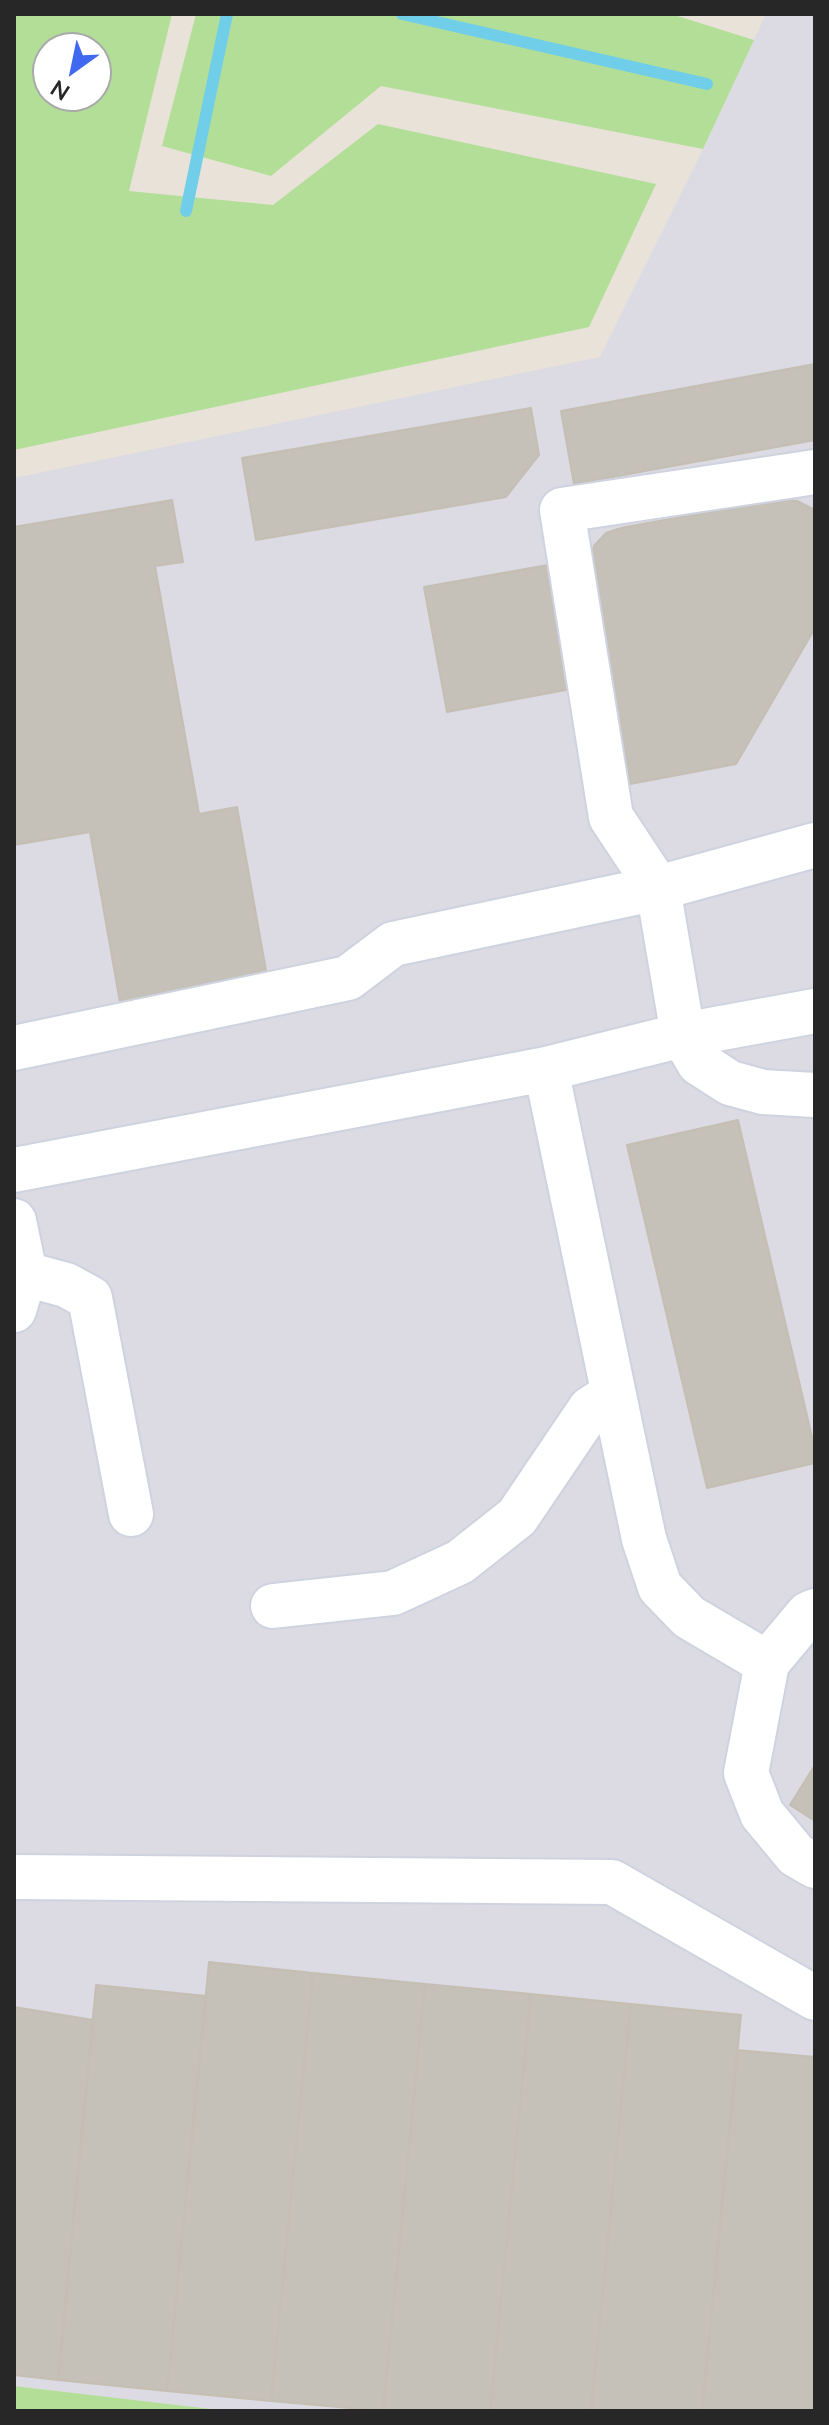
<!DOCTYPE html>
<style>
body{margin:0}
#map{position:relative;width:829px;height:2425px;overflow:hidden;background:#e9e2d9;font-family:Lato,sans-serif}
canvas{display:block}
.frame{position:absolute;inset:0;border:16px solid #272727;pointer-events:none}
.north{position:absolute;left:32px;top:32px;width:80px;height:80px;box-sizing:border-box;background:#fff;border:2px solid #a9a9a9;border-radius:50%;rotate:213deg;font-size:22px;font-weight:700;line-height:32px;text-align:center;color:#272727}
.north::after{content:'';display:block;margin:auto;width:28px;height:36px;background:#3f69f1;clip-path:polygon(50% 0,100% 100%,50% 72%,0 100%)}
</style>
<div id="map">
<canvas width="829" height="2425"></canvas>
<div class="frame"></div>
<div class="north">N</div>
</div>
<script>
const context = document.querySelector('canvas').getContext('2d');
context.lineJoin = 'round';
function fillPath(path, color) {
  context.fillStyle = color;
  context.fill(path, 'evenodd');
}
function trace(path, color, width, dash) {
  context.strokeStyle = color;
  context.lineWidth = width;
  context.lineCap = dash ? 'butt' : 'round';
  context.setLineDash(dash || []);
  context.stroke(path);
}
fillPath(new Path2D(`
 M 766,14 L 815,14 L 815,2411 L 228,2411 L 14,2386 L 14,478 L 600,357 L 703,149 Z`), '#dcdae2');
fillPath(new Path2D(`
 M 14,14 L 172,14 L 129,191 L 273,205 L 378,124 L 656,184 L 589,327 L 14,450 ZM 48,48 L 96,48 L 96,96 L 48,96 Z
 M 196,14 L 671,14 L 754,40 L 703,149 L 381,86 L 271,176 L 162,146 Z
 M 14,2386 L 228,2411 L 14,2411 Z`), '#b3de98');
trace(new Path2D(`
 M 402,14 L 707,84
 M 186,211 L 227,14`), '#70cee8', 12);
const building = new Path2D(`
 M 815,364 L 815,440 L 574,484 L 561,411 Z
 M 531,408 L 539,455 L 506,497 L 256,540 L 242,458 Z
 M 779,499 L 797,501 L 815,510 L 815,628 L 736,764 L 630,784 L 589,562 L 594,546 L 606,533 L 621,528 Z
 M 172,500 L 183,562 L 155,566 L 199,814 L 237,807 L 268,982 L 121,1008 L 90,832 L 14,845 L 14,527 Z
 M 548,565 L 571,689 L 447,712 L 424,587 Z
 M 738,1120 L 815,1450 L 815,1463 L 707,1488 L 627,1145 Z
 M 815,1765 L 815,1821 L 790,1805 Z
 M 209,1962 L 313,1973 L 271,2401 L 167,2391 Z
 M 313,1973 L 425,1984 L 383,2411 L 271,2401 Z
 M 425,1984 L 531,1994 L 490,2411 L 383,2411 Z
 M 96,1985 L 206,1996 L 167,2391 L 58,2380 Z
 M 531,1994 L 631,2004 L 591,2411 L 490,2411 Z
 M 631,2004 L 741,2015 L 702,2411 L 591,2411 Z
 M 14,2007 L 93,2020 L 58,2380 L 14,2375 Z
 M 737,2050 L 815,2057 L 815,2411 L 702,2411 Z`);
fillPath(building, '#c5c0b8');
trace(building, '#c4beb3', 2);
const minor = new Path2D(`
 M 815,472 L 562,510 L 611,817 L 658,888 L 683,1035 L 699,1063 L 730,1083 L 763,1092 L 815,1095
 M 14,1048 L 348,978 L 393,944 L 658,888 L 815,845
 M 546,1069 L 644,1539 L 660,1587 L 689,1617 L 767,1663
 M 14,1170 L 546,1069 L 683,1035 L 815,1011
 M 14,1221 L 25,1274 L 14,1310
 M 25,1274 L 66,1285 L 90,1298 L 131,1514
 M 273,1606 L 393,1593 L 460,1562 L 517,1517 L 590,1409 L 613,1394
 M 815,1611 L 808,1614 L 767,1663 L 746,1773 L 762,1814 L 796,1855 L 815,1866
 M 14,1877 L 612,1882 L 815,1998`);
trace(minor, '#cfd3e0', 48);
trace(minor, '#fff', 44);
</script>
